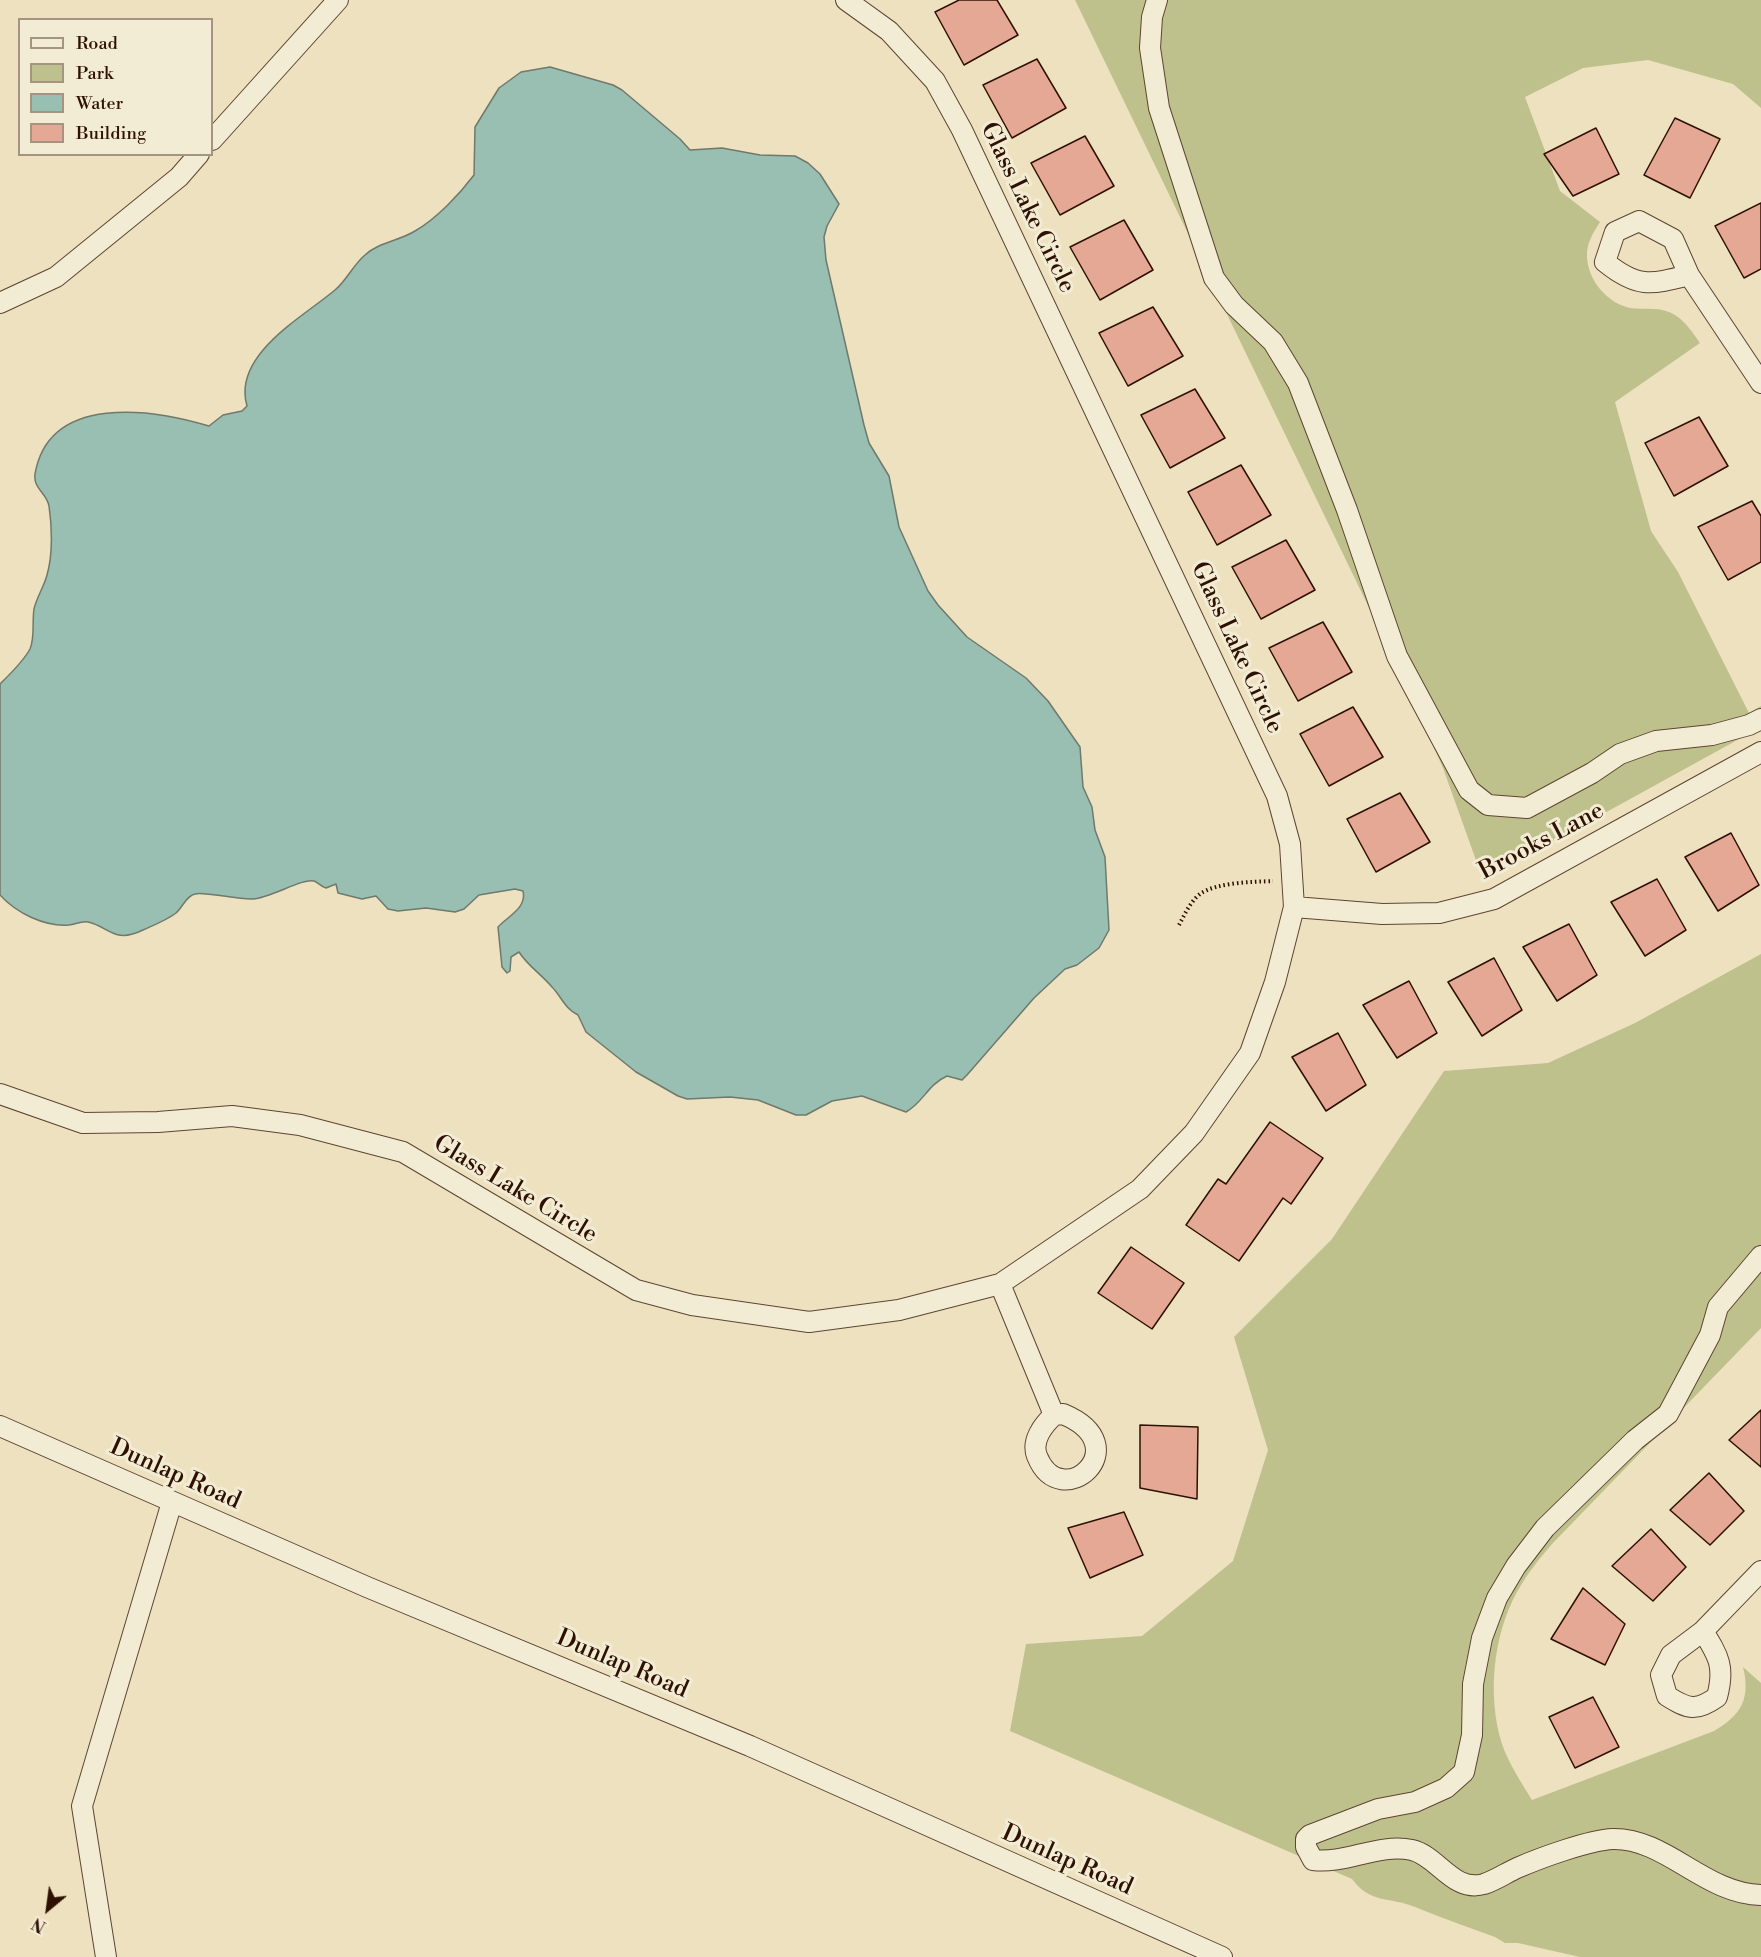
<!DOCTYPE html>
<style>
body{margin:0}
#map{position:relative;width:1761px;height:1957px;overflow:hidden;background:#ede1bf;font-family:"Libre Bodoni",serif}
canvas{display:block}
.legend{position:absolute;left:18px;top:18px;width:195px;height:138px;box-sizing:border-box;background:#f3ecd5;border:2px solid #a59481;margin:0;padding:8px 10px;list-style:none;font-size:18px;color:#2f1102}
.legend li{display:flex;align-items:center;gap:12px;height:30px}
.legend b{width:30px;border:2px solid #a59481}
.north{position:absolute;left:18px;top:1879px;width:60px;height:60px;-webkit-text-stroke:4px #f3ecd5;paint-order:stroke;rotate:209deg;font-size:16px;font-weight:700;line-height:24px;text-align:center;color:#2f1102}
.north::after{content:'';display:block;margin:auto;width:21px;height:27px;background:#2f1102;clip-path:polygon(50% 0,100% 100%,50% 72%,0 100%)}
</style>
<div id="map">
<canvas width="1761" height="1957"></canvas>
<ul class="legend">
<li><b style="height:8px;background:#f3ecd5"></b>Road</li>
<li><b style="height:16px;background:#bfc18d"></b>Park</li>
<li><b style="height:16px;background:#99beb2"></b>Water</li>
<li><b style="height:16px;background:#e5a895"></b>Building</li>
</ul>
<div class="north">N</div>
</div>
<script>
const context = document.querySelector('canvas').getContext('2d');
context.lineJoin = 'round';
function fillPath(path, color) {
  context.fillStyle = color;
  context.fill(path, 'evenodd');
}
function trace(path, color, width, dash) {
  context.strokeStyle = color;
  context.lineWidth = width;
  context.lineCap = dash ? 'butt' : 'round';
  context.setLineDash(dash || []);
  context.stroke(path);
}
function drawText(font, color, halo, rows, align = 'center') {
  context.font = font + ' "Libre Bodoni",serif';
  context.lineWidth = 6;
  context.setLineDash([]);
  context.textBaseline = 'middle';
  context.strokeStyle = halo;
  context.fillStyle = color;
  for (const [text, x, y, turn = 0] of rows) {
    context.save();
    context.translate(x, y);
    context.rotate((+turn || 0) * Math.PI / 180);
    context.textAlign = isNaN(turn) ? turn : align;
    if (halo) context.strokeText(text, 0, 0);
    context.fillText(text, 0, 0);
    context.restore();
  }
}
fillPath(new Path2D(`
 M 1075,0 L 1761,0 L 1761,108 L 1733,84 L 1648,60 L 1583,68 L 1525,97 L 1560,191 L 1600,222 C 1593,233 1586,244 1587,257 C 1588,280 1607,303 1630,308 C 1646,310 1661,306 1675,315 C 1686,322 1693,333 1700,343 L 1615,402 L 1651,531 L 1678,572 L 1749,713 L 1761,706 L 1761,727 L 1512,864 L 1482,877 L 1443,768 L 1403,678 Z
 M 1761,954 L 1761,1328 L 1552,1544 C 1539,1559 1527,1574 1517,1592 C 1493,1635 1487,1697 1502,1744 C 1509,1764 1521,1782 1532,1800 L 1714,1731 C 1741,1715 1751,1699 1743,1667 L 1761,1683 L 1761,1957 L 1580,1957 L 1518,1943 L 1505,1943 L 1495,1937 C 1468,1927 1442,1918 1415,1907 C 1391,1897 1370,1904 1352,1879 L 1010,1731 L 1026,1644 L 1142,1636 L 1233,1561 L 1268,1450 L 1234,1337 L 1332,1239 L 1444,1071 L 1548,1063 L 1635,1023 Z`), '#bfc18d');
const water = new Path2D(`
 M 550,67 L 613,85 L 622,90 L 680,139 L 690,150 L 722,148 L 760,155 L 795,156 L 808,163 L 820,174 L 839,204 L 827,226 L 824,237 L 826,260 L 864,425 L 869,443 L 889,476 L 899,527 L 928,591 L 938,605 L 967,637 L 1026,678 L 1048,701 L 1080,747 L 1083,787 L 1092,807 L 1095,830 L 1105,857 L 1109,930 L 1099,948 L 1077,965 L 1065,969 L 1034,998 L 967,1075 L 962,1080 L 947,1076 C 927,1085 924,1102 906,1112 L 862,1096 L 832,1101 L 806,1115 L 796,1115 L 758,1100 L 730,1097 L 687,1099 L 678,1096 L 636,1072 L 586,1032 L 578,1015 C 565,1009 561,996 552,987 C 541,974 528,966 519,952 L 511,957 L 510,971 L 507,973 L 502,967 L 498,927 C 508,916 527,908 523,891 L 515,889 L 479,895 L 464,909 L 455,912 L 426,908 L 398,911 L 388,909 L 376,896 L 362,899 L 338,893 L 336,884 L 326,888 C 321,887 318,882 314,881 C 302,878 271,898 253,899 C 239,900 202,891 195,894 C 186,896 183,907 176,913 C 167,920 154,925 143,930 C 114,944 110,927 88,922 C 81,921 76,924 69,925 C 45,927 16,913 0,895 L 0,684 C 10,674 23,662 30,649 C 35,638 32,621 34,609 C 37,596 44,587 47,575 C 53,555 52,526 49,506 C 47,493 33,489 35,474 C 49,393 153,409 209,426 L 223,415 L 242,411 L 247,406 C 232,355 303,317 335,290 C 347,280 353,265 365,255 C 379,242 399,241 415,231 C 436,219 459,195 474,175 L 475,127 L 499,88 L 521,72 Z`);
fillPath(water, '#99beb2');
trace(water, '#6f796c', 1.5);
const building = new Path2D(`
 M 959,0 L 997,0 L 1018,35 L 964,65 L 935,12 Z
 M 1037,59 L 1066,108 L 1012,138 L 983,85 Z
 M 1675,118 L 1720,139 L 1690,198 L 1644,175 Z
 M 1596,128 L 1619,174 L 1573,196 L 1544,154 Z
 M 1085,136 L 1114,186 L 1060,215 L 1031,163 Z
 M 1761,203 L 1761,269 L 1744,278 L 1715,226 Z
 M 1124,220 L 1153,270 L 1100,300 L 1070,247 Z
 M 1153,307 L 1183,356 L 1128,386 L 1099,333 Z
 M 1195,389 L 1225,438 L 1170,468 L 1141,415 Z
 M 1699,417 L 1728,466 L 1674,496 L 1645,443 Z
 M 1241,465 L 1271,515 L 1217,545 L 1188,492 Z
 M 1752,501 L 1761,516 L 1761,562 L 1728,580 L 1698,527 Z
 M 1286,540 L 1315,590 L 1261,619 L 1232,567 Z
 M 1323,622 L 1352,672 L 1298,701 L 1269,648 Z
 M 1353,707 L 1383,757 L 1329,786 L 1300,734 Z
 M 1400,793 L 1430,842 L 1376,872 L 1347,819 Z
 M 1731,833 L 1759,885 L 1718,911 L 1685,857 Z
 M 1657,879 L 1686,930 L 1645,956 L 1611,902 Z
 M 1569,924 L 1597,975 L 1557,1001 L 1523,947 Z
 M 1494,958 L 1522,1010 L 1482,1036 L 1448,982 Z
 M 1409,981 L 1437,1033 L 1397,1058 L 1363,1005 Z
 M 1338,1033 L 1366,1085 L 1326,1111 L 1292,1057 Z
 M 1270,1122 L 1323,1158 L 1291,1204 L 1283,1198 L 1239,1261 L 1186,1225 L 1218,1179 L 1226,1184 Z
 M 1131,1247 L 1184,1283 L 1152,1329 L 1098,1293 Z
 M 1761,1410 L 1761,1467 L 1729,1440 Z
 M 1140,1425 L 1198,1427 L 1197,1499 L 1140,1488 Z
 M 1709,1473 L 1744,1511 L 1710,1545 L 1670,1510 Z
 M 1124,1512 L 1143,1555 L 1090,1578 L 1068,1528 Z
 M 1651,1529 L 1686,1567 L 1653,1601 L 1612,1566 Z
 M 1583,1588 L 1625,1624 L 1605,1665 L 1551,1639 Z
 M 1593,1697 L 1619,1747 L 1575,1768 L 1549,1717 Z`);
fillPath(building, '#e5a895');
trace(building, '#2f1102', 1.5);
const minor = new Path2D(`
 M 1157,0 L 1152,17 L 1150,48 L 1159,108 L 1214,278 L 1234,305 L 1273,342 L 1298,383 L 1347,510 L 1397,656 L 1469,790 L 1488,805 L 1527,808 L 1592,773 L 1620,754 L 1656,741 L 1712,735 L 1749,725 L 1761,719
 M 212,140 L 338,0
 M 1689,275 C 1650,285 1637,288 1605,262 L 1615,232 L 1639,221 L 1673,239 L 1689,275 L 1761,383
 M 0,303 L 56,277 L 179,177 L 199,154
 M 1294,907 L 1382,914 L 1439,913 L 1494,899 L 1761,752
 M 0,1094 L 83,1123 L 158,1122 L 232,1116 L 300,1125 L 403,1152 L 636,1290 L 692,1305 L 809,1322 L 899,1310 L 1000,1284 L 1140,1189 L 1194,1133 L 1250,1053 L 1275,982 L 1294,907 L 1290,844 L 1277,796 L 962,130 L 935,81 L 889,31 L 846,0
 M 1761,1256 L 1718,1307 L 1710,1335 L 1668,1414 L 1635,1440 L 1545,1528 L 1516,1566 L 1497,1598 L 1482,1638 L 1473,1684 L 1472,1735 L 1464,1772 L 1446,1788 L 1415,1802 L 1378,1809 L 1310,1835 L 1306,1839 L 1306,1847 L 1313,1860 C 1347,1864 1378,1843 1412,1850 C 1438,1856 1453,1893 1484,1884 C 1496,1880 1506,1873 1517,1868 C 1540,1858 1589,1840 1613,1839 C 1666,1838 1705,1894 1761,1895
 M 1000,1284 L 1054,1415
 M 1063,1414 C 1140,1446 1061,1516 1037,1456 C 1031,1441 1043,1425 1054,1415 Z
 M 0,1426 L 367,1587 L 750,1746 L 1222,1957
 M 1703,1631 C 1719,1657 1725,1667 1717,1697 C 1696,1712 1688,1709 1667,1696 L 1661,1675 L 1671,1655 L 1703,1631 L 1761,1571
 M 106,1957 L 82,1806 L 172,1502`);
trace(minor, '#5e4531', 22);
trace(new Path2D(`
 M 1179,925 C 1185,914 1190,902 1200,894 C 1217,882 1253,882 1273,881`), '#2f1102', 4, [1.5, 3]);
trace(minor, '#f3ecd5', 20);
drawText('24px', '#2f1102', '#f3ecd5', [
 ["Glass Lake Circle",1027,208,64],
 ["Glass Lake Circle",1236,648,65],
 ["Brooks Lane",1542,842,-28],
 ["Glass Lake Circle",515,1190,31],
 ["Dunlap Road",175,1475,24],
 ["Dunlap Road",622,1665,23],
 ["Dunlap Road",1067,1861,24]
]);
</script>
